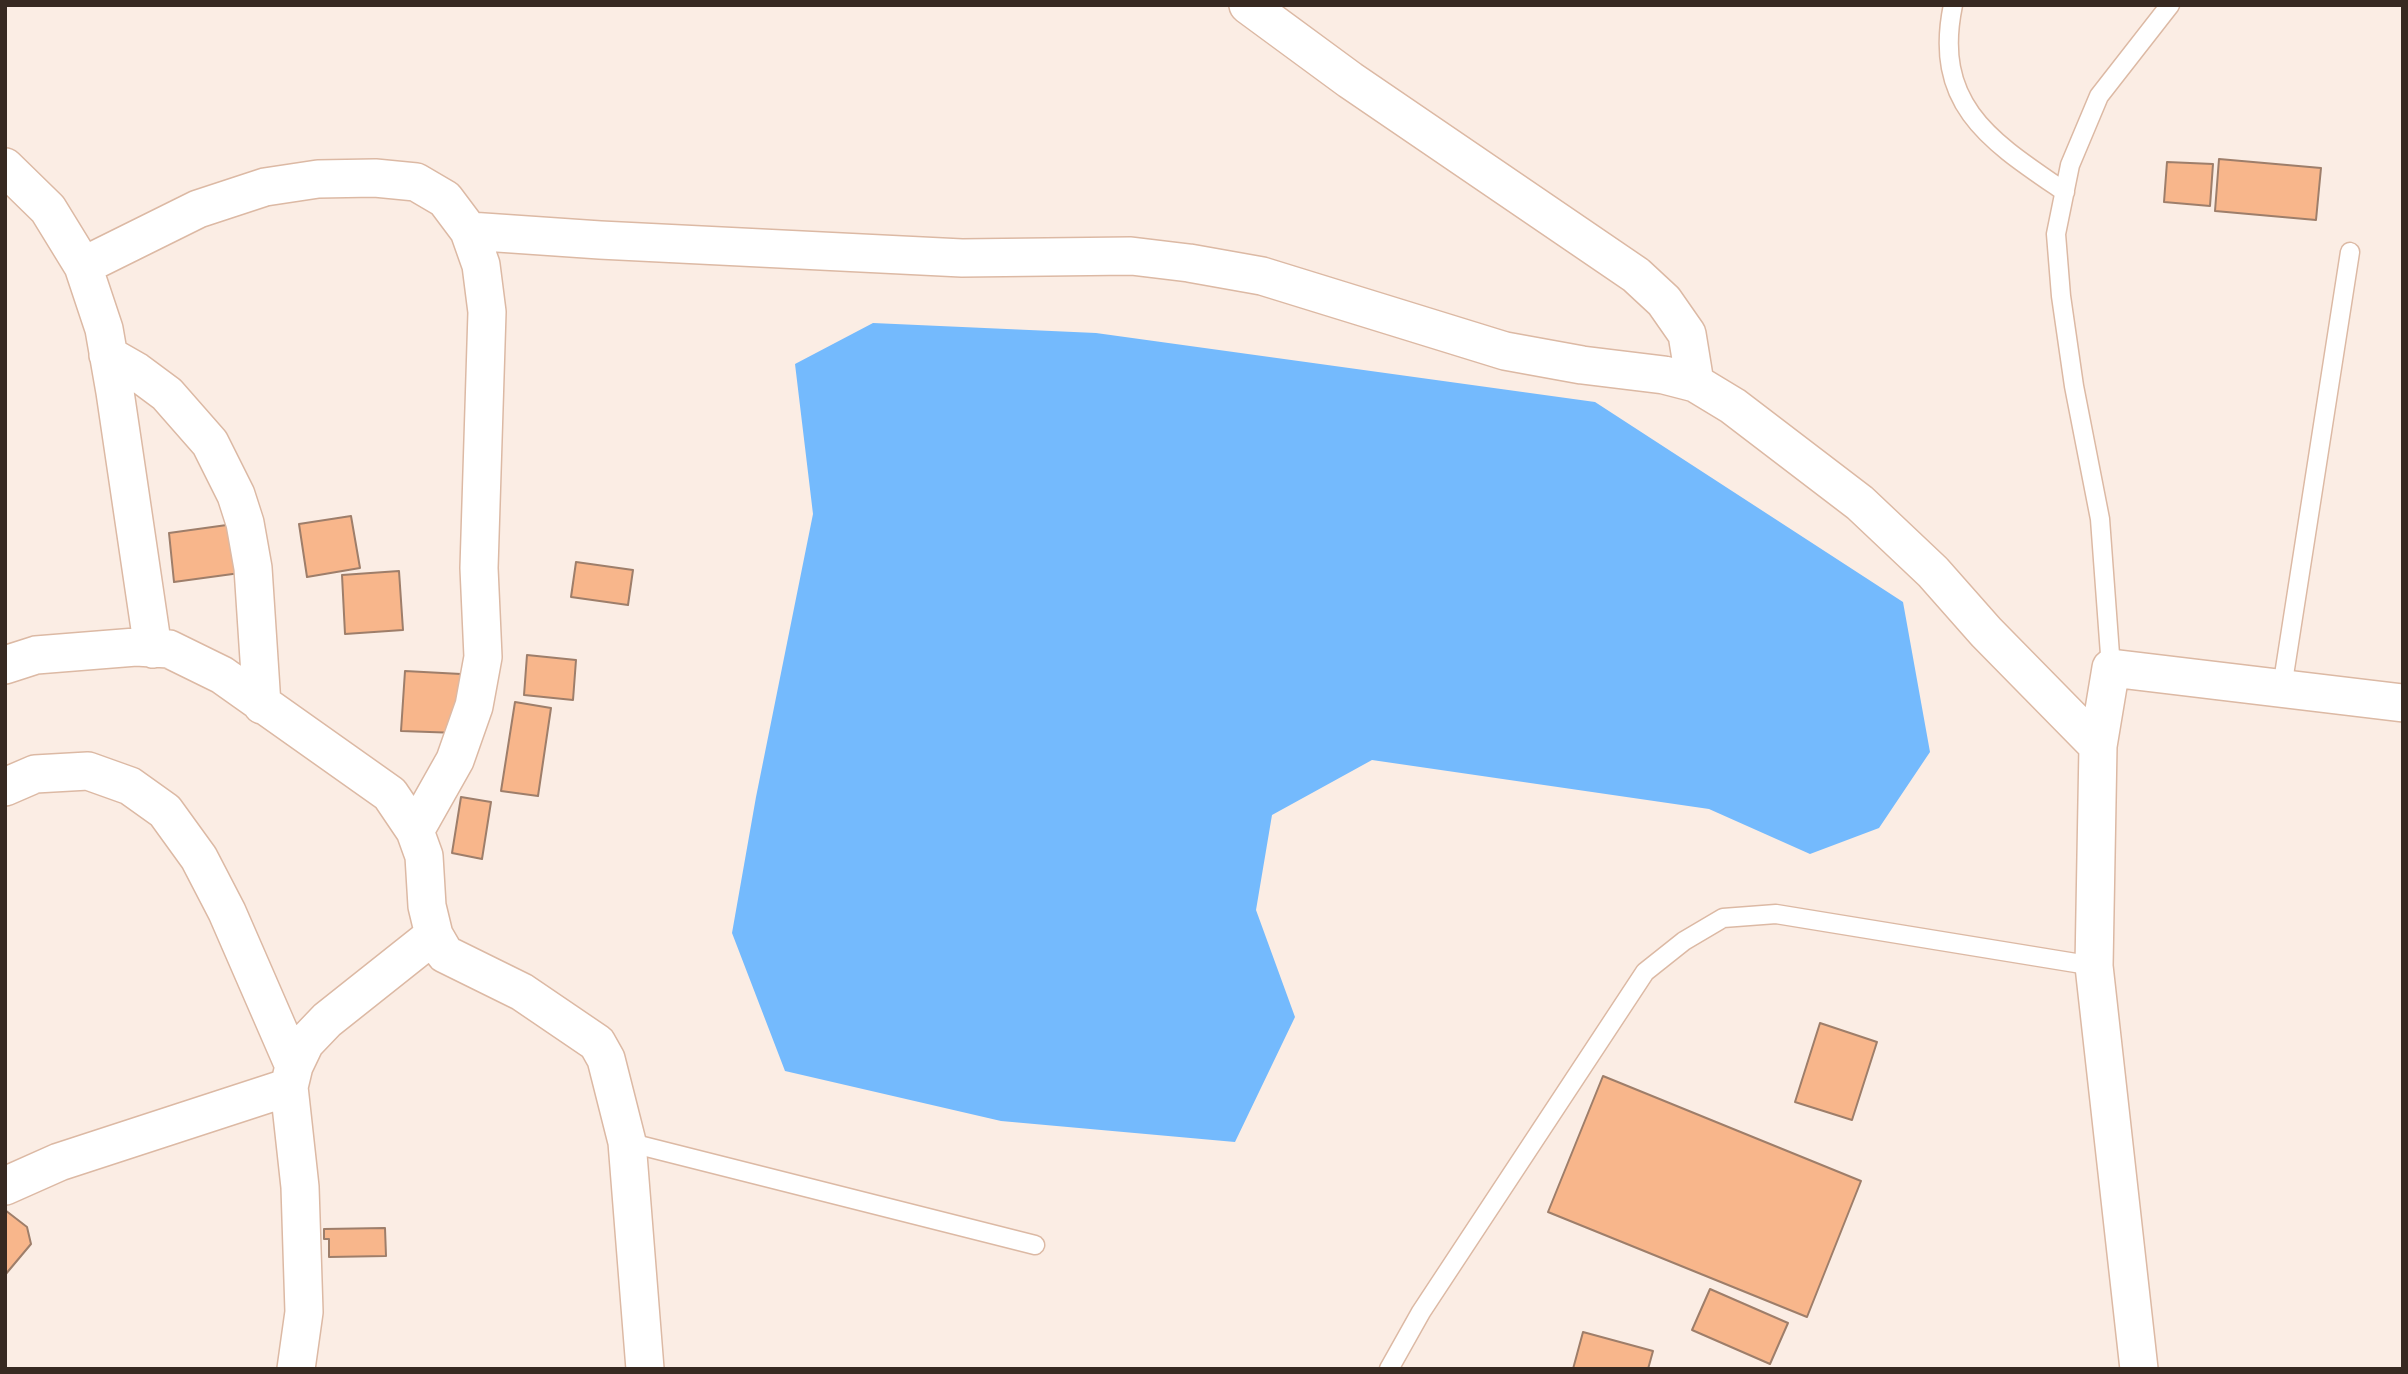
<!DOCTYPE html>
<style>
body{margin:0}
#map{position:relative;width:2408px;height:1374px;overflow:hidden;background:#fbede4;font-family:"Alegreya Sans",sans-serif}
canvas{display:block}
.frame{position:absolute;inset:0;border:7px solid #372921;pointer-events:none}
</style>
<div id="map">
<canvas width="2408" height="1374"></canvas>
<div class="frame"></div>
</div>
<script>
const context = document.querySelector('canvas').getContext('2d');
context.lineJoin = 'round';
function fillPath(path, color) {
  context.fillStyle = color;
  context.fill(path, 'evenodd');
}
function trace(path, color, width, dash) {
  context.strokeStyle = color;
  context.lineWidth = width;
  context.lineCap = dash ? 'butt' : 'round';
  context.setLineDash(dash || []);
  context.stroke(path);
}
fillPath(new Path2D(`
 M 873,323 L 1096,333 L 1595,402 L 1903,602 L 1930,752 L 1879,828 L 1810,854 L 1709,809 L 1372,760 L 1272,815 L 1256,910 L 1295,1017 L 1235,1142 L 1001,1121 L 785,1071 L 732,933 L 756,797 L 813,514 L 795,364 Z`), '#74bafd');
const building = new Path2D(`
 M 2219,159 L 2321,168 L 2316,220 L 2215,211 Z
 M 2167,162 L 2213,164 L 2210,206 L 2164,202 Z
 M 351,516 L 360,568 L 307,577 L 299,524 Z
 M 234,524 L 240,573 L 174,582 L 169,533 Z
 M 576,562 L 633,570 L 628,605 L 571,597 Z
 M 399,571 L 403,630 L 345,634 L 342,575 Z
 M 527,655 L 576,660 L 573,700 L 524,695 Z
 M 405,671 L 461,674 L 458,733 L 401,731 Z
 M 515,702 L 551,708 L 538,796 L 501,791 Z
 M 461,797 L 491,802 L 482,859 L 452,853 Z
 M 1820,1023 L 1877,1042 L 1852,1120 L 1795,1102 Z
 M 1603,1076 L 1861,1181 L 1807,1317 L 1548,1212 Z
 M 5,1210 L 27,1227 L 31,1244 L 5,1275 Z
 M 385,1228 L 386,1256 L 329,1257 L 329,1239 L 324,1239 L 324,1229 Z
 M 1710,1289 L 1788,1323 L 1770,1364 L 1692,1330 Z
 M 1583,1332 L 1653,1351 L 1648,1369 L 1573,1369 Z`);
fillPath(building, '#f8b68b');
trace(building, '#9e7e6a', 2);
const lane = new Path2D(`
 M 1953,5 C 1932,106 1992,142 2065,192
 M 2111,668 L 2100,519 L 2074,386 L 2061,296 L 2056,234 L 2070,165 L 2099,96 L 2170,5
 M 2282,688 L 2350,252
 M 627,1142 L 1035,1245
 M 1389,1369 L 1421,1312 L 1645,972 L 1684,941 L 1723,918 L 1776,914 L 2094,966`);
const street = new Path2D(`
 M 1248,5 L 1350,80 L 1636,275 L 1664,301 L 1687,334 L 1695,383
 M 5,167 L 48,209 L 83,266 L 104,329 L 115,392 L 153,649
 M 469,231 L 600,240 L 962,258 L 1131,256 L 1189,263 L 1262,276 L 1505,351 L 1582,365 L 1664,375 L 1695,383 L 1733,406 L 1860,503 L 1933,572 L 1986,632 L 2098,746
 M 83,266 L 198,209 L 265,187 L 318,179 L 375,178 L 416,182 L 445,199 L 469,231 L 481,265 L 487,312 L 479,568 L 483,657 L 474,706 L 455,760 L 415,831
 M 108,355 L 136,371 L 167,394 L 210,443 L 236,495 L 245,523 L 253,568 L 262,705
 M 5,665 L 36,655 L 136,647 L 169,649 L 222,675 L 390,794 L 415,831 L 424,856 L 427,906 L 434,935 L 445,954 L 522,992 L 597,1043 L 606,1059 L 627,1142 L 645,1369
 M 5,787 L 35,774 L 88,771 L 130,786 L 165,811 L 199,858 L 227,912 L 294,1066
 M 5,1186 L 59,1162 L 289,1087
 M 296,1369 L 304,1312 L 300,1187 L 289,1087 L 294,1066 L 305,1043 L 327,1020 L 434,935
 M 2139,1369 L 2094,966 L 2098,746 L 2111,668 L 2403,703`);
trace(lane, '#dcb9a4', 21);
trace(street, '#dcb9a4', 40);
trace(lane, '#fff', 18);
trace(street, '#fff', 37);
</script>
